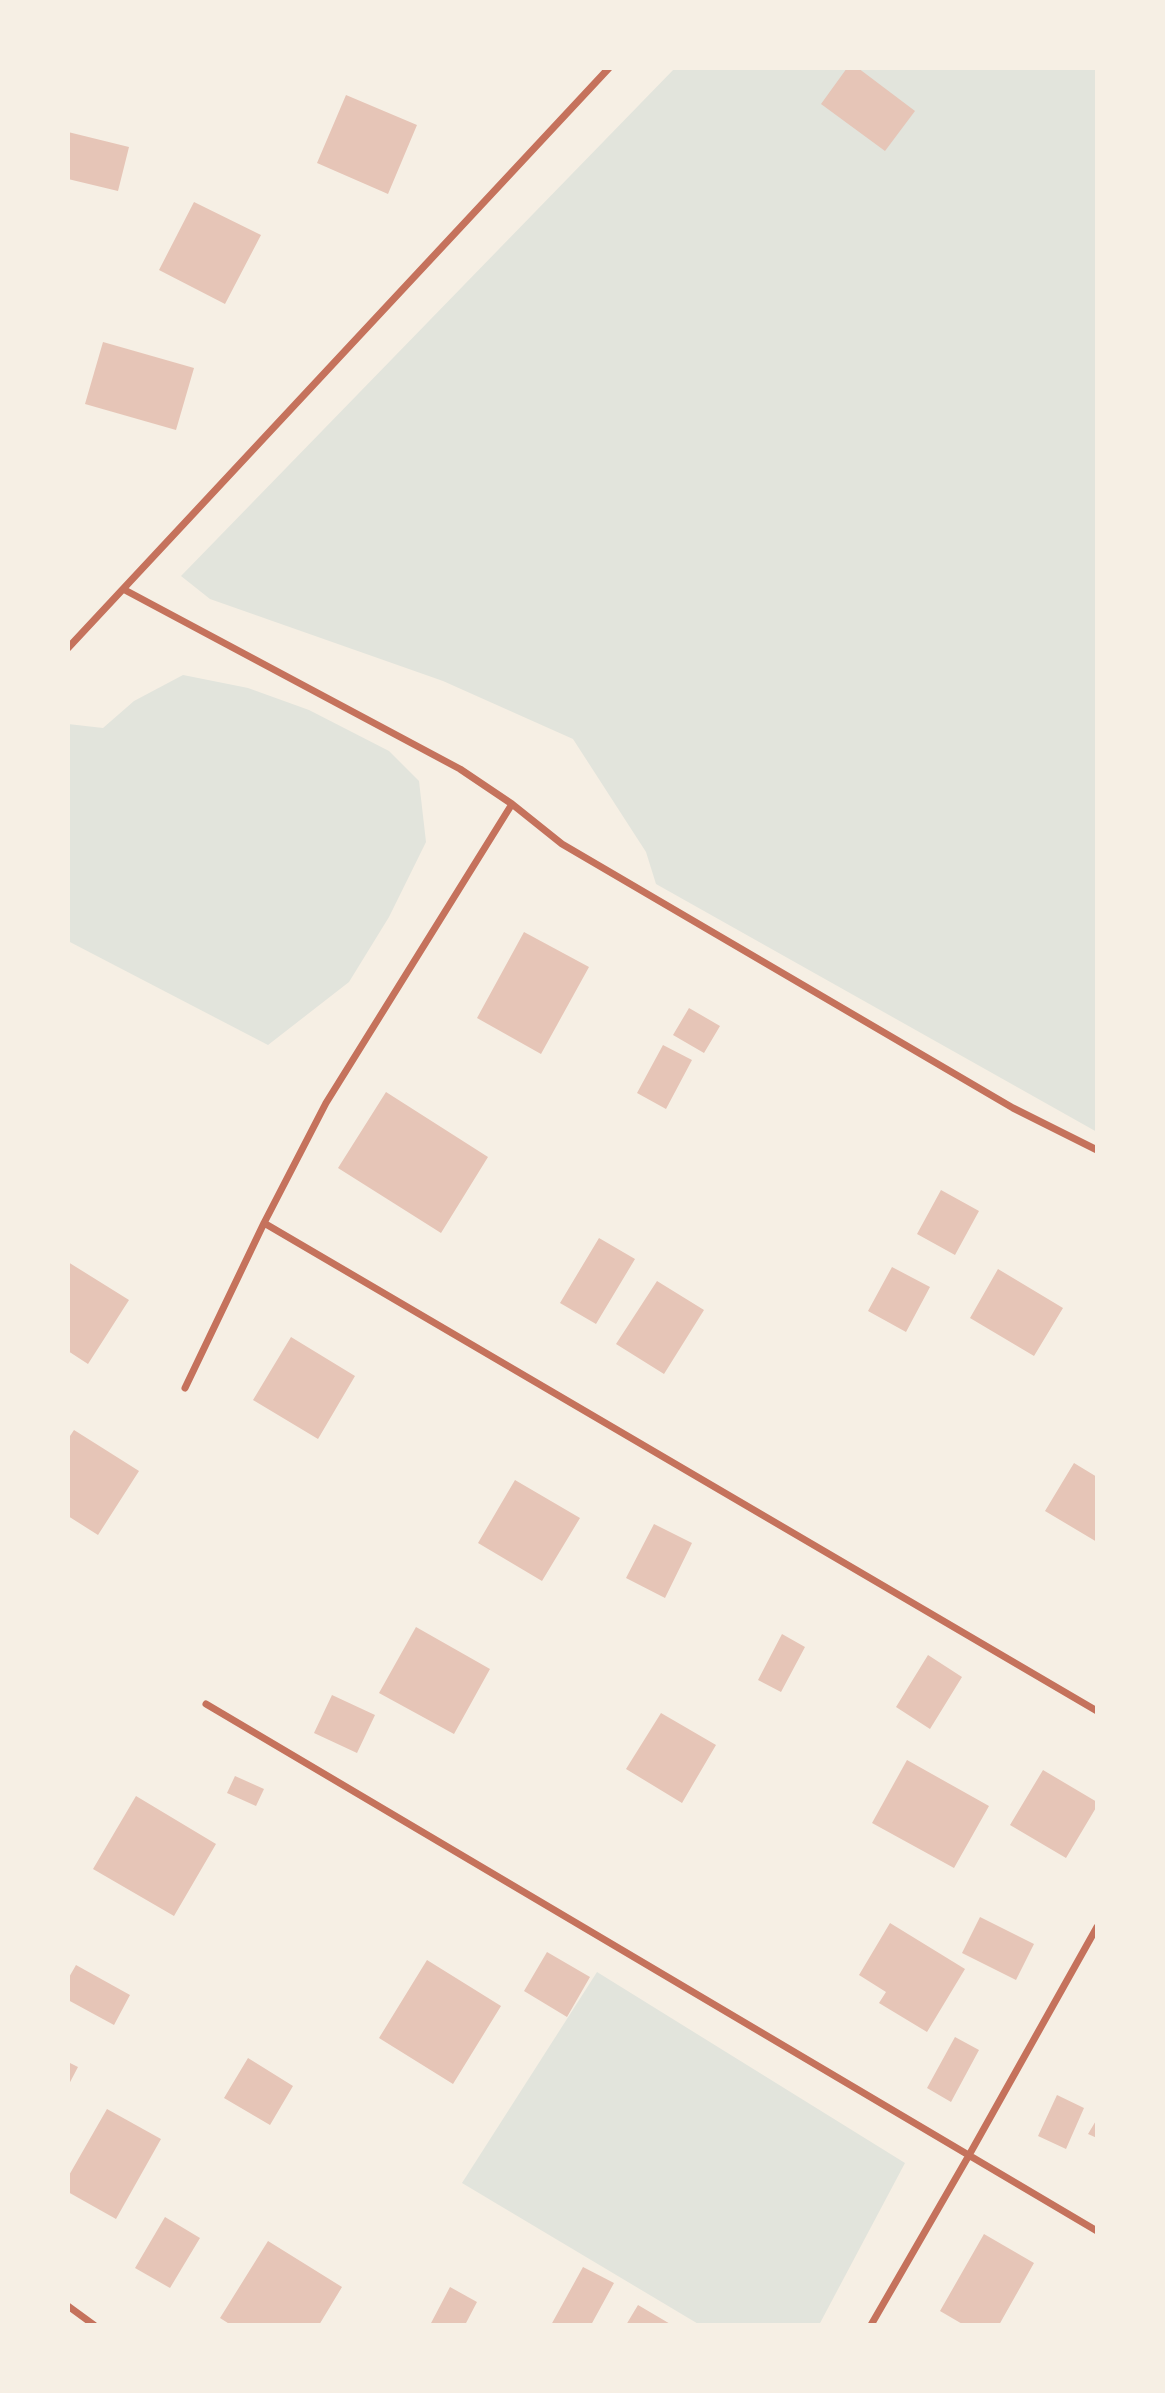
<!DOCTYPE html>
<style>
body{margin:0}
#map{position:relative;width:1165px;height:2393px;overflow:hidden;background:#f6efe4;font-family:Barlow,sans-serif}
canvas{display:block}
.frame{position:absolute;inset:0;border:70px solid #f6efe4;pointer-events:none}
</style>
<div id="map">
<canvas width="1165" height="2393"></canvas>
<div class="frame"></div>
</div>
<script>
const context = document.querySelector('canvas').getContext('2d');
context.lineJoin = 'round';
function fillPath(path, color) {
  context.fillStyle = color;
  context.fill(path, 'evenodd');
}
function trace(path, color, width, dash) {
  context.strokeStyle = color;
  context.lineWidth = width;
  context.lineCap = dash ? 'butt' : 'round';
  context.setLineDash(dash || []);
  context.stroke(path);
}
fillPath(new Path2D(`
 M 675,68 L 1097,68 L 1097,1132 L 656,884 L 646,852 L 573,739 L 443,681 L 210,599 L 181,576 Z
 M 183,675 L 248,688 L 309,710 L 389,751 L 419,781 L 426,842 L 389,917 L 349,982 L 268,1045 L 68,941 L 68,724 L 103,728 L 134,701 Z
 M 597,1972 L 905,2163 L 819,2325 L 700,2325 L 462,2183 Z`), '#e2e4dc');
fillPath(new Path2D(`
 M 847,68 L 858,68 L 915,111 L 885,151 L 821,104 Z
 M 346,95 L 417,125 L 388,194 L 317,163 Z
 M 68,132 L 129,147 L 118,191 L 68,179 Z
 M 194,202 L 261,235 L 225,304 L 159,270 Z
 M 103,342 L 194,368 L 176,430 L 85,404 Z
 M 524,932 L 589,967 L 541,1054 L 477,1018 Z
 M 689,1008 L 720,1026 L 704,1053 L 673,1035 Z
 M 663,1045 L 692,1060 L 666,1109 L 637,1093 Z
 M 386,1092 L 488,1157 L 441,1233 L 338,1168 Z
 M 941,1190 L 979,1211 L 955,1255 L 917,1234 Z
 M 599,1238 L 635,1259 L 596,1324 L 560,1303 Z
 M 68,1262 L 129,1300 L 88,1364 L 68,1351 Z
 M 892,1267 L 930,1287 L 906,1332 L 868,1311 Z
 M 998,1269 L 1063,1308 L 1034,1356 L 970,1318 Z
 M 657,1281 L 704,1310 L 664,1374 L 616,1344 Z
 M 291,1337 L 355,1376 L 318,1439 L 253,1400 Z
 M 74,1430 L 139,1471 L 98,1535 L 68,1516 L 68,1439 Z
 M 1074,1463 L 1097,1477 L 1097,1542 L 1045,1511 Z
 M 515,1480 L 580,1518 L 542,1581 L 478,1543 Z
 M 654,1524 L 692,1543 L 665,1598 L 626,1578 Z
 M 416,1627 L 490,1669 L 454,1734 L 379,1693 Z
 M 782,1634 L 805,1647 L 781,1692 L 758,1680 Z
 M 928,1655 L 962,1677 L 930,1729 L 896,1707 Z
 M 332,1695 L 375,1715 L 357,1753 L 314,1733 Z
 M 661,1713 L 716,1745 L 682,1803 L 626,1769 Z
 M 907,1760 L 989,1806 L 954,1868 L 872,1823 Z
 M 1043,1770 L 1097,1802 L 1097,1806 L 1066,1858 L 1010,1825 Z
 M 235,1776 L 264,1789 L 256,1806 L 227,1793 Z
 M 136,1796 L 216,1844 L 174,1916 L 93,1869 Z
 M 980,1917 L 1034,1944 L 1016,1980 L 962,1953 Z
 M 890,1923 L 965,1969 L 927,2032 L 879,2003 L 886,1992 L 859,1975 Z
 M 547,1952 L 590,1977 L 567,2017 L 524,1991 Z
 M 427,1960 L 501,2006 L 453,2084 L 379,2038 Z
 M 76,1965 L 130,1995 L 114,2025 L 68,2000 L 68,1979 Z
 M 955,2037 L 979,2050 L 951,2102 L 927,2088 Z
 M 248,2058 L 293,2086 L 270,2125 L 224,2098 Z
 M 68,2062 L 78,2067 L 68,2086 Z
 M 1057,2095 L 1084,2108 L 1066,2149 L 1038,2136 Z
 M 107,2109 L 161,2139 L 116,2219 L 68,2192 L 68,2177 Z
 M 1097,2119 L 1097,2138 L 1088,2134 Z
 M 165,2217 L 200,2238 L 170,2288 L 135,2268 Z
 M 984,2234 L 1034,2263 L 999,2325 L 964,2325 L 940,2311 Z
 M 268,2241 L 342,2287 L 319,2325 L 231,2325 L 220,2318 Z
 M 583,2267 L 614,2283 L 591,2325 L 551,2325 Z
 M 450,2287 L 477,2302 L 465,2325 L 430,2325 Z
 M 638,2305 L 672,2325 L 626,2325 Z`), '#e6c5b7');
trace(new Path2D(`
 M 123,589 L 460,769 L 512,804 L 562,844 L 1013,1108 L 1097,1150
 M 68,648 L 609,68
 M 264,1223 L 1097,1711
 M 185,1388 L 264,1223 L 326,1103 L 512,804
 M 206,1704 L 1097,2231
 M 68,2306 L 94,2325
 M 871,2325 L 968,2157 L 1097,1927`), '#c5725c', 7);
</script>
